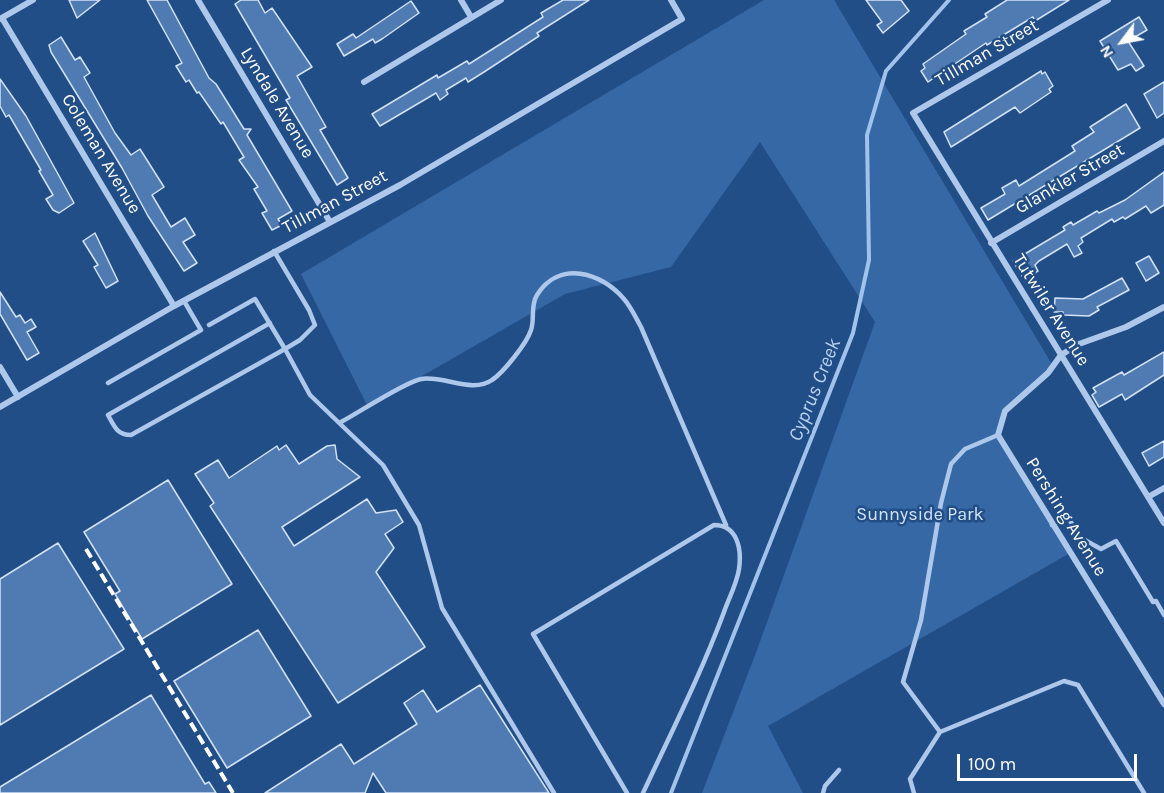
<!DOCTYPE html>
<style>
body{margin:0}
#map{position:relative;width:1164px;height:793px;overflow:hidden;background:#224e88;font-family:Karla,sans-serif}
canvas{display:block}
.north{position:absolute;left:1092px;top:12px;width:60px;height:60px;-webkit-text-stroke:4px #224e88;paint-order:stroke;rotate:238deg;font-size:16px;font-weight:700;line-height:24px;text-align:center;color:#fff}
.north::after{content:'';display:block;margin:auto;width:21px;height:27px;background:#fff;clip-path:polygon(50% 0,100% 100%,50% 72%,0 100%)}
.scale{position:absolute;left:957px;top:754px;width:180px;height:27px;box-sizing:border-box;border:3px solid #fff;border-top:0;padding-left:8px;font-size:18px;line-height:21px;white-space:nowrap;color:#fff;-webkit-text-stroke:4px #224e88;paint-order:stroke}
</style>
<div id="map">
<canvas width="1164" height="793"></canvas>
<div class="north">N</div>
<div class="scale">100 m</div>
</div>
<script>
const context = document.querySelector('canvas').getContext('2d');
context.lineJoin = 'round';
function fillPath(path, color) {
  context.fillStyle = color;
  context.fill(path, 'evenodd');
}
function trace(path, color, width, dash) {
  context.strokeStyle = color;
  context.lineWidth = width;
  context.lineCap = dash ? 'butt' : 'round';
  context.setLineDash(dash || []);
  context.stroke(path);
}
function drawText(font, color, halo, rows, align = 'center') {
  context.font = font + ' Karla,sans-serif';
  context.lineWidth = 5;
  context.setLineDash([]);
  context.textBaseline = 'middle';
  context.strokeStyle = halo;
  context.fillStyle = color;
  for (const [text, x, y, turn = 0] of rows) {
    context.save();
    context.translate(x, y);
    context.rotate((+turn || 0) * Math.PI / 180);
    context.textAlign = isNaN(turn) ? turn : align;
    if (halo) context.strokeText(text, 0, 0);
    context.fillText(text, 0, 0);
    context.restore();
  }
}
fillPath(new Path2D(`
 M 764,0 L 834,0 L 1053,366 L 1005,411 L 998,435 L 1070,553 L 768,726 L 803,793 L 702,793 L 757,650 L 875,322 L 760,142 L 671,267 L 565,294 L 368,407 L 301,274 Z`), '#3668a5');
trace(new Path2D(`
 M 671,793 L 853,333 L 869,260 L 867,135 L 886,71 L 949,0`), '#a1c3eb', 4);
const building = new Path2D(`
 M 69,0 L 100,0 L 77,18 Z
 M 147,0 L 167,0 L 209,78 L 216,84 L 244,129 L 251,129 L 247,135 L 292,211 L 278,219 L 282,225 L 272,230 L 262,213 L 267,211 L 254,189 L 258,187 L 239,160 L 244,157 L 223,122 L 221,124 L 199,92 L 197,93 L 189,80 L 186,82 L 176,66 L 182,63 Z
 M 241,0 L 258,0 L 265,13 L 272,8 L 312,67 L 297,76 L 326,127 L 320,130 L 348,178 L 337,185 L 286,100 L 290,98 L 235,4 Z
 M 563,0 L 589,0 L 537,33 L 539,36 L 484,72 L 468,82 L 466,78 L 446,90 L 448,94 L 440,100 L 436,93 L 380,126 L 372,114 L 437,75 L 438,78 L 467,61 L 469,64 L 543,17 L 541,13 Z
 M 866,0 L 901,0 L 909,11 L 883,33 L 877,25 L 882,22 Z
 M 1007,0 L 1069,0 L 1035,21 L 1033,17 L 987,45 L 986,43 L 928,82 L 921,71 L 925,68 L 923,64 L 966,34 L 964,31 L 987,17 L 985,14 Z
 M 411,1 L 419,13 L 382,39 L 375,43 L 373,39 L 344,56 L 337,44 L 353,34 L 356,38 Z
 M 1139,17 L 1147,30 L 1128,41 L 1144,66 L 1136,71 L 1131,64 L 1118,70 L 1100,41 Z
 M 61,37 L 75,60 L 80,57 L 90,73 L 84,77 L 115,133 L 131,155 L 140,149 L 164,187 L 152,195 L 171,227 L 185,218 L 195,235 L 183,242 L 197,263 L 184,271 L 148,216 L 122,168 L 51,52 L 49,45 Z
 M 1041,71 L 1042,74 L 1045,72 L 1053,86 L 1049,89 L 1051,92 L 1020,113 L 1015,107 L 951,147 L 944,132 Z
 M 0,79 L 26,116 L 74,203 L 59,213 L 53,210 L 46,199 L 53,195 L 39,171 L 41,170 L 9,115 L 6,117 L 0,106 Z
 M 1164,82 L 1164,113 L 1157,118 L 1144,94 Z
 M 1126,104 L 1140,128 L 988,220 L 981,208 L 1005,194 L 1002,188 L 1016,180 L 1019,186 L 1075,151 L 1072,146 L 1094,132 L 1090,127 Z
 M 1164,172 L 1164,205 L 1151,213 L 1146,206 L 1125,219 L 1123,217 L 1114,222 L 1112,219 L 1081,238 L 1083,242 L 1078,246 L 1082,253 L 1074,257 L 1067,244 L 1039,261 L 1035,265 L 1038,271 L 1024,279 L 1013,261 L 1065,230 L 1063,227 L 1071,222 L 1073,225 L 1097,211 L 1099,213 L 1125,200 Z
 M 95,233 L 118,281 L 106,288 L 94,267 L 98,265 L 83,241 Z
 M 1149,256 L 1159,273 L 1146,281 L 1136,263 Z
 M 1122,278 L 1129,290 L 1097,307 L 1099,310 L 1089,316 L 1063,315 L 1063,312 L 1054,312 L 1055,298 L 1083,299 Z
 M 0,292 L 16,317 L 20,315 L 25,323 L 31,319 L 36,327 L 27,332 L 39,353 L 27,360 L 0,314 Z
 M 1164,352 L 1164,375 L 1125,400 L 1122,394 L 1099,407 L 1092,395 L 1096,392 L 1093,388 L 1122,372 L 1124,375 Z
 M 1164,441 L 1164,457 L 1149,466 L 1142,453 Z
 M 286,445 L 299,464 L 327,446 L 335,445 L 337,459 L 360,477 L 282,527 L 294,546 L 367,499 L 376,513 L 396,510 L 403,522 L 385,534 L 394,548 L 376,572 L 425,647 L 338,703 L 210,506 L 214,503 L 195,474 L 218,460 L 229,478 L 277,446 L 279,450 Z
 M 168,480 L 232,584 L 142,639 L 115,594 L 120,591 L 84,532 Z
 M 58,543 L 124,649 L 0,725 L 0,579 Z
 M 258,630 L 311,716 L 227,768 L 174,681 Z
 M 480,685 L 549,793 L 386,793 L 373,773 L 365,793 L 265,793 L 341,744 L 354,764 L 417,724 L 404,703 L 423,690 L 437,712 Z
 M 151,695 L 205,784 L 209,782 L 216,793 L 0,793 L 0,787 Z`);
fillPath(building, '#4f7bb2');
trace(building, '#d1e2f7', 1.5);
trace(new Path2D(`
 M 274,251 L 309,310 L 315,325 L 300,340 L 285,349 L 310,395 L 383,465 L 419,525 L 442,608 L 554,793
 M 209,325 L 255,299 L 285,349 L 131,435 C 117,435 114,426 108,415 L 270,323
 M 108,383 L 201,330 L 184,301
 M 341,422 C 358,413 405,382 421,379 C 443,375 472,394 492,380 C 503,373 527,343 531,330 C 535,319 530,306 537,295 C 559,260 601,272 624,299 C 631,307 636,318 641,327 L 726,525
 M 1052,525 L 1067,516 L 1081,538 L 1101,549 L 1116,541 L 1153,602 L 1156,601 L 1164,615
 M 940,732 L 903,682 L 921,620 L 941,503 L 951,464 L 965,449 L 998,435
 M 627,793 L 533,634 L 714,525 C 737,525 742,548 739,569 C 737,583 729,598 724,612 C 701,674 671,733 643,793
 M 823,793 L 825,786 L 839,770
 M 914,793 L 910,779 L 940,732 L 1064,681 L 1078,685 L 1144,793`), '#adc8ea', 4.5);
trace(new Path2D(`
 M 198,0 L 330,222
 M 461,0 L 471,17
 M 1108,0 L 913,113 L 1164,523
 M 2,18 L 174,306
 M 0,19 L 33,0
 M 364,82 L 501,0
 M 991,243 L 1164,141
 M 1164,307 L 1126,327 L 1079,344 L 1061,355 L 1048,373 L 1005,411 L 998,435 L 1164,704
 M 0,367 L 18,397
 M 0,407 L 174,306 L 400,185 L 682,19 L 671,0
 M 1148,497 L 1164,488`), '#adc8ea', 6);
trace(new Path2D(`
 M 86,549 L 233,793`), '#fff', 4, [10, 4.5]);
drawText('18px', '#fff', '#224e88', [
 ["Tillman Street",987,53,-30],
 ["Lyndale Avenue",277,103,59],
 ["Coleman Avenue",101,154,59],
 ["Glankler Street",1070,179,-30],
 ["Tillman Street",335,202,-28],
 ["Tutwiler Avenue",1051,310,58],
 ["Pershing Avenue",1066,517,58]
]);
drawText('18px', '#d1e2f7', '#224e88', [
 ["Sunnyside Park",920,515]
]);
drawText('italic 20px', '#b8d2f1', '#224e88', [
 ["Cyprus Creek",815,390,-68]
]);
</script>
